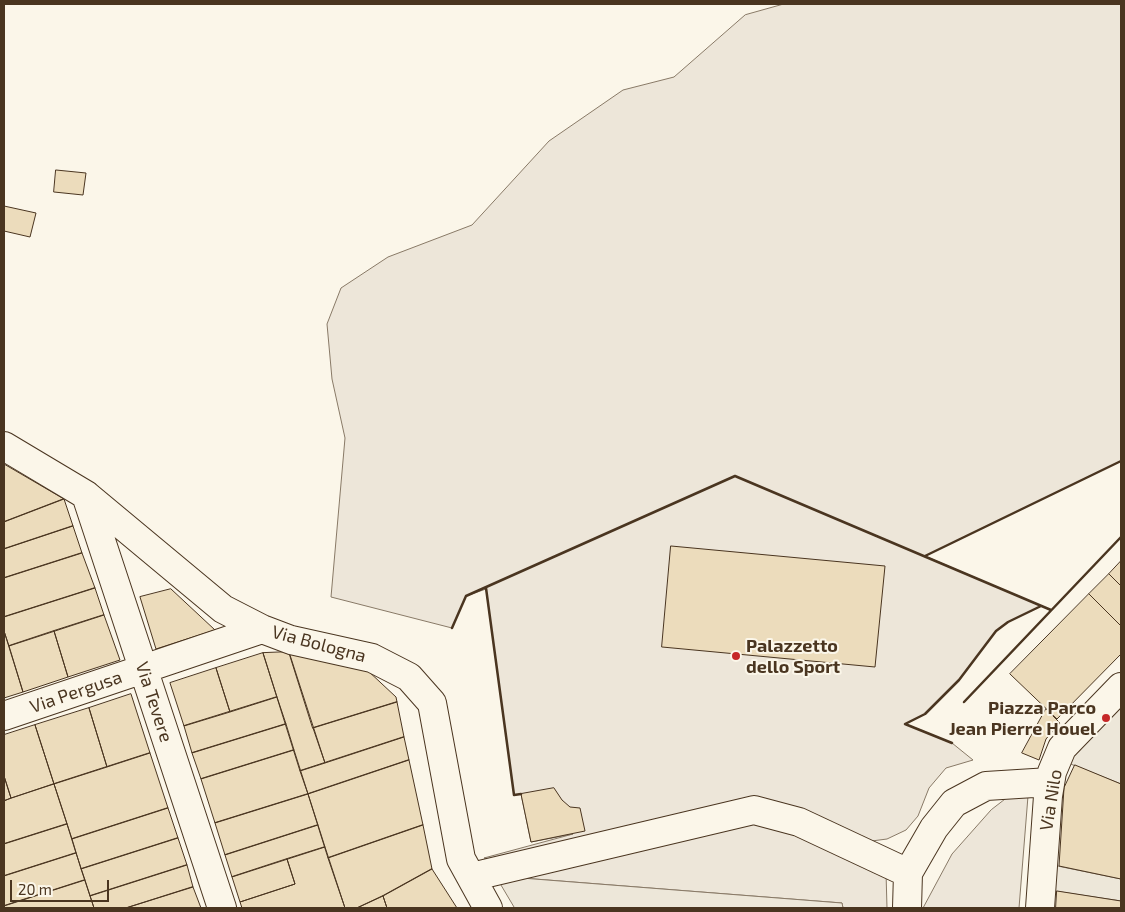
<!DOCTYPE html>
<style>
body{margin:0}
#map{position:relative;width:1125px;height:912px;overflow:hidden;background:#fbf6e9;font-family:"Exo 2",sans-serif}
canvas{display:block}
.frame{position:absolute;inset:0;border:5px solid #4a3520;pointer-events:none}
.scale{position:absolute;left:10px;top:880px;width:99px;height:22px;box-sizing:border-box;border:2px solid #4a3520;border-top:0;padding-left:6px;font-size:15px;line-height:18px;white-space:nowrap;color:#4a3520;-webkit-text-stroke:4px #fbf6e9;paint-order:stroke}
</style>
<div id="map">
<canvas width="1125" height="912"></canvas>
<div class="frame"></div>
<div class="scale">20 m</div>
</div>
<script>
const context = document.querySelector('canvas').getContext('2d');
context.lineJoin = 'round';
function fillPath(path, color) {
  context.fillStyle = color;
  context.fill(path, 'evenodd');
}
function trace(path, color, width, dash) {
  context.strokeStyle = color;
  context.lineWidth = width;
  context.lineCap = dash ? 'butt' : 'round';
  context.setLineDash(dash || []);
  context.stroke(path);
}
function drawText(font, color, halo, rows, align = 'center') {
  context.font = font + ' "Exo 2",sans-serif';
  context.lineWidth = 4;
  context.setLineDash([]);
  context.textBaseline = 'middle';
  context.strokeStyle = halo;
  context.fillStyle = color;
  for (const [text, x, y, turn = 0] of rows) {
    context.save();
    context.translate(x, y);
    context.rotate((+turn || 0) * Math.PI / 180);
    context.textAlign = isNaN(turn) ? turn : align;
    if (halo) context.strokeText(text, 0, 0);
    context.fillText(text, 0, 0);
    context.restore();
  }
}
const green = new Path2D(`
 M 784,4 L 1121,4 L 1121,461 L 925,556 L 1041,606 L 1008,622 L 996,631 L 959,680 L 925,714 L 906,724 L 952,743 L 973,760 L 946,768 L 929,788 L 918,816 L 906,830 L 887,839 L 864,842 L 796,809 L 506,862 L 484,858 L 573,834 L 531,842 L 521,794 L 514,795 L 486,589 L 466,596 L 452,628 L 331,597 L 345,438 L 332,379 L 327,324 L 341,288 L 388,257 L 472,225 L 549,141 L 623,90 L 674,77 L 745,15 Z
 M 1012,794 L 1028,796 L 1019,908 L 923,908 L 952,854 L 991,810 Z
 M 758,820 L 886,872 L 887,908 L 843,908 L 842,903 L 496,876 Z`);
fillPath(green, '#ede6d9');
trace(green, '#887966', 1);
const parking = new Path2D(`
 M 1121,687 L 1121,784 L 1058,759 Z
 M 1043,863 L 1121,879 L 1121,901 L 1041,889 Z
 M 496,876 L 842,903 L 843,908 L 515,908 Z`);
fillPath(parking, '#ede7d9');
trace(parking, '#887966', 1);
const building = new Path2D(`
 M 56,170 L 86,173 L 83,195 L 54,192 Z
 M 4,206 L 36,213 L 30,237 L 4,231 Z
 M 4,464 L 64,499 L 4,522 Z
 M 64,499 L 73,526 L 4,549 L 4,522 Z
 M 73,526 L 82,553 L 4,578 L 4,549 Z
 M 671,546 L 885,566 L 875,667 L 662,647 Z
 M 82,553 L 95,588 L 4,617 L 4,578 Z
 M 1121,561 L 1121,586 L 1109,574 Z
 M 1109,574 L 1121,586 L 1121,626 L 1089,594 Z
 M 95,588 L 104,615 L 9,646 L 4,631 L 4,617 Z
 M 171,589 L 215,630 L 156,649 L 140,597 Z
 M 1089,594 L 1121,626 L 1121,654 L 1057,719 L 1010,674 Z
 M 104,615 L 120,660 L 68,677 L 54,631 Z
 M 4,631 L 23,692 L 4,698 Z
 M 54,631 L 68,677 L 23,692 L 9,646 Z
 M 289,652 L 366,669 L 396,697 L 397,702 L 313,728 Z
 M 289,652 L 325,763 L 300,771 L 263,653 Z
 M 263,653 L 277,697 L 230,712 L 216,668 Z
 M 216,668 L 230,712 L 184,726 L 170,683 Z
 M 131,694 L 150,753 L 107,767 L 89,708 Z
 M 277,697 L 286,724 L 192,753 L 184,726 Z
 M 397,702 L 404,737 L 325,763 L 313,728 Z
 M 89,708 L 107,767 L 54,784 L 35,725 Z
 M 1046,709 L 1060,723 L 1046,739 L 1039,760 L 1022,753 Z
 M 286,724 L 294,750 L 201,779 L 192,753 Z
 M 35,725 L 54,784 L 11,798 L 4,776 L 4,735 Z
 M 404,737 L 409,760 L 308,794 L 300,771 Z
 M 294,750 L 308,794 L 215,823 L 201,779 Z
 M 150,753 L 168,808 L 72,839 L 54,784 Z
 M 409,760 L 423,825 L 328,858 L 308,794 Z
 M 1075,765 L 1121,784 L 1121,879 L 1059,866 L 1064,788 Z
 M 4,776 L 11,798 L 4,801 Z
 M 54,784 L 67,824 L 4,844 L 4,801 Z
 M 554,788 L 562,800 L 570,807 L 580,808 L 585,831 L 531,842 L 521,794 Z
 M 308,794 L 318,825 L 225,855 L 215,823 Z
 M 168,808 L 178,838 L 81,869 L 72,839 Z
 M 67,824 L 76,853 L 4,876 L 4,844 Z
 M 318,825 L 325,847 L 232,877 L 225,855 Z
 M 423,825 L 432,869 L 383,896 L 357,908 L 345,908 L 328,858 Z
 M 178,838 L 187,865 L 90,896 L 81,869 Z
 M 325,847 L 345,908 L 242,908 L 240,902 L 295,884 L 287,859 Z
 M 76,853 L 85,880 L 4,906 L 4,876 Z
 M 287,859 L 295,884 L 240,902 L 232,877 Z
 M 187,865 L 193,887 L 126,908 L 94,908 L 90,896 Z
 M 432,869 L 457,908 L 387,908 L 383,896 Z
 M 85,880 L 94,908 L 4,908 L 4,906 Z
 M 193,887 L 201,908 L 126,908 Z
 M 1057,891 L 1121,901 L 1121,908 L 1056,908 Z
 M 383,896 L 387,908 L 357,908 Z`);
fillPath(building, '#ecdcbc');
trace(building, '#4a3520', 1);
const minor = new Path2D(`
 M 4,446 L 86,495 L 223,609 L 262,629 L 291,640 L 372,658 L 409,677 L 432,703 L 461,859 L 488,908
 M 86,495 L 222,908
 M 4,716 L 262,629
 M 471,877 L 754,810 L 799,822 L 908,873
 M 907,908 L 908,873 L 934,828 L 954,803 L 986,786 L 1050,782
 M 1040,908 L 1048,796 L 1052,772 L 1062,748 L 1121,687`);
trace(minor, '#4a3520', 30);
trace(minor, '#fbf6e9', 28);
trace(new Path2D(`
 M 925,556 L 1121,461
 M 486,588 L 514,795 L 521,794
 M 452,628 L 466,596 L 735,476 L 1051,610
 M 964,702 L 1121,537
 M 952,743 L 905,724 L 925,714 L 959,680 L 996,631 L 1008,622 L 1041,606`), '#4a3520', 2.5);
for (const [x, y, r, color] of [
 [736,656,5,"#c62828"],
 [1106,718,5,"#c62828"]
]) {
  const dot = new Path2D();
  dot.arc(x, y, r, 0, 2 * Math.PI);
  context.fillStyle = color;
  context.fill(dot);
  trace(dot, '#fbf6e9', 2);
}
drawText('18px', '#4a3520', '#fbf6e9', [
 ["Via Bologna",319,644,15],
 ["Via Pergusa",76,692,-19],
 ["Via Tevere",154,702,72],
 ["Via Nilo",1051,800,-81]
]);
drawText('bold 18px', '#4a3520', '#fbf6e9', [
 ["Palazzetto",746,646],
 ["dello Sport",746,667],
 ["Piazza Parco",1096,708,"right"],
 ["Jean Pierre Houel",1096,729,"right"]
], 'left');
</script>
